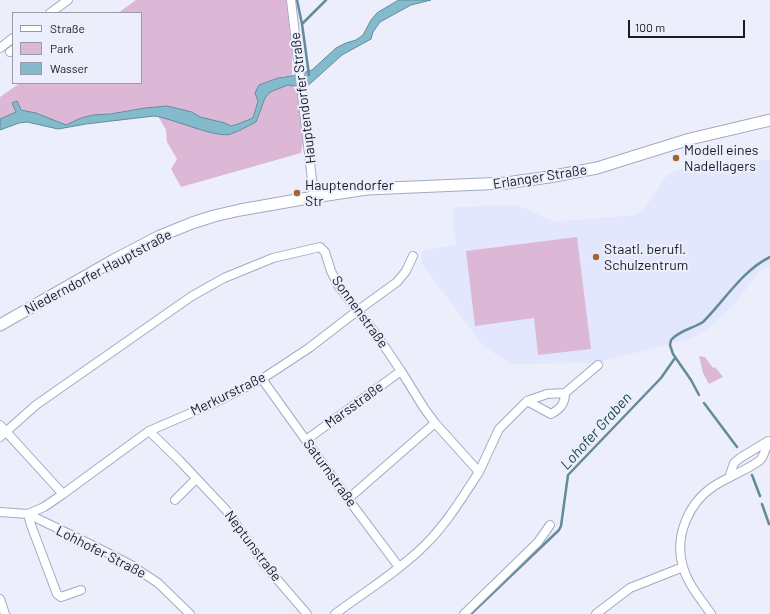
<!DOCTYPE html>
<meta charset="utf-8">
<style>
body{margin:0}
#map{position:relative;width:770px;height:614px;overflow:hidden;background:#eceffb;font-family:Barlow,sans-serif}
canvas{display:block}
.legend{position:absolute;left:12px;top:12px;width:130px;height:72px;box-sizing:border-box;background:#eceffb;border:1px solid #989aa5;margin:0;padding:5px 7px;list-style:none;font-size:12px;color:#191b25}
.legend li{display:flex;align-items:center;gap:8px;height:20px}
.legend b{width:20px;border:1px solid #989aa5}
.scale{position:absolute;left:628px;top:20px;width:117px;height:18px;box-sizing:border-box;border:2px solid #191b25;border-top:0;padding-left:5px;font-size:12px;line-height:14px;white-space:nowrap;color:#191b25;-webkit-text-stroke:3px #eceffb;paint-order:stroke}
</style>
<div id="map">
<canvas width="770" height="614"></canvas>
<ul class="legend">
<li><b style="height:5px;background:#fff"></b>Straße</li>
<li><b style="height:11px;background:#ddb7d6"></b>Park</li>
<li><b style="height:11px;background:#84bbcc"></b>Wasser</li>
</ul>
<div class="scale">100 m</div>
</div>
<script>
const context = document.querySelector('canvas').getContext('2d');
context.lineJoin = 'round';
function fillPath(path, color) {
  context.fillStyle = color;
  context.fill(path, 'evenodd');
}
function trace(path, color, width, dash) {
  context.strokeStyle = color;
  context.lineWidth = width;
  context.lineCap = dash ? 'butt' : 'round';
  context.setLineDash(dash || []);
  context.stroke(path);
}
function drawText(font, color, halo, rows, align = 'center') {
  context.font = font + ' Barlow,sans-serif';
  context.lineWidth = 4;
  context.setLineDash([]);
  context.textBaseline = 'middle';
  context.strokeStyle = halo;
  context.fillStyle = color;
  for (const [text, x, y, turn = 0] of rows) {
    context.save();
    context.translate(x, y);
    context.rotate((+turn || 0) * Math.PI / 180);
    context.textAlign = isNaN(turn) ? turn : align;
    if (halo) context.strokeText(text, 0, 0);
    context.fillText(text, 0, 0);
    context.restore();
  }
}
fillPath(new Path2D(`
 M 770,159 L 770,266 L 760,271 L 735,303 L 719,319 L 703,332 L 692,338 L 596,363 L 511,364 L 483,346 L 422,264 L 422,251 L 456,244 L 452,207 L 517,205 L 553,221 L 579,220 L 635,215 L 643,211 L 667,175 L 682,168 Z`), '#e2e7fd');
fillPath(new Path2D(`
 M 136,0 L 286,0 L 292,50 L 292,76 C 284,76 275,77 269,82 C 261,89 256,108 253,118 L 238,124 L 231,126 L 225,123 L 200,117 L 192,112 L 167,106 L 145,108 L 81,118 L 66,125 L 36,113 L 21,110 L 0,119 L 0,97 L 20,83 L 141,83 L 141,13 L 118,13 Z
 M 288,85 L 293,86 L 297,93 L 304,134 L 301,153 L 181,187 L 171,169 L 177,159 L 167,142 L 166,130 L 158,116 L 218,133 L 226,135 L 231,134 L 256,122 L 265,98 L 270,92 Z
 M 577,237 L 591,349 L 538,355 L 534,318 L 475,326 L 466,251 Z
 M 699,356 L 705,357 L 713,368 L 715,367 L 723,377 L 709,384 L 703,373 Z`), '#ddb7d6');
const water = new Path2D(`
 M 399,0 L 431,0 L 411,5 L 380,22 L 373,32 L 371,39 L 342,55 L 312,82 L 308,85 L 293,86 L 288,85 L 270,92 L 265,98 L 256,122 C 248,126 239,131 231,134 C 217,139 172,118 154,116 L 86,124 L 58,129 L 27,122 L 19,123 L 0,130 L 0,119 L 16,112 L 12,103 L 17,101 L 21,110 L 36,113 L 66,125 L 81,118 L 93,115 L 110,114 L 145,108 L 167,106 L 192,112 L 200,117 L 225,123 L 231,126 L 238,124 L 253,118 L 258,101 L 255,93 L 259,85 L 278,78 L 292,76 L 312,70 L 336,48 L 346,43 L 356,40 L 363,35 L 371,20 L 377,13 Z`);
fillPath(water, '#84bbcc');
trace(water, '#648b9a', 1);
trace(new Path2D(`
 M 297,0 L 302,24
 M 309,75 L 302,24 L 326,0
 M 699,395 L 691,380 L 673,354 L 670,345 L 671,340 C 680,330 692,329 703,322 C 724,301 743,270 770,257
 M 704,403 L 737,447
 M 752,475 L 760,496
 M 762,504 L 769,524
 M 471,614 L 559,530 L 561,526 L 568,475 L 661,378 L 675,358`), '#648b9a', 2.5);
const street = new Path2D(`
 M 291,0 L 314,197
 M 50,13 L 68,0
 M 0,48 L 13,38
 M 10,52 L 13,50
 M 262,379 L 348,499 L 399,567
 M 527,401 L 551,414 C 560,409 565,404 565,393
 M 0,425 L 63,494
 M 149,431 L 179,460 L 227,511 L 264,564 L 307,614
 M 0,437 L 36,405 L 192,296 L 224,278 L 273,258 L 320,247 L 325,252 L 331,271 L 339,287 L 376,334 L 401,371 L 424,408 L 435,423 L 479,472 C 462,498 447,523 425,545 C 400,570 363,593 335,614
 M 306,440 L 401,371
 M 479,472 L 499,429 L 527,401 L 547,394 L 565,393 L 598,365
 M 729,478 L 734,463 L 740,458 L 768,441
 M 348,499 L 435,423
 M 175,500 L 196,479
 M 0,512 L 28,514 L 94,546 L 131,565 L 158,583 L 190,614
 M 81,590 L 61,597 L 57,594 L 31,525 L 28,514 L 44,507 L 63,494 L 149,431 L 214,403 L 262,379 L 309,348 L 357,311 L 397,282 L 406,271 L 413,256
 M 0,599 L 5,614
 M 464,614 L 538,542 L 550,525
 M 596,614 L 630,588 L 683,567
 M 711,614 C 701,599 688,585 683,567 C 674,537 688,503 714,486 C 728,477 745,471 759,461 C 766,455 764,447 770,441`);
const secondary = new Path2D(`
 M 0,325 L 114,260 L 160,236 L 192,223 L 214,216 L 240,210 L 314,197 L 367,189 L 506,183 L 549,177 L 597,168 L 690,139 L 770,120`);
trace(street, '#a3a9c4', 10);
trace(secondary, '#a3a9c4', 13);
trace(street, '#fff', 8);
trace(secondary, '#fff', 11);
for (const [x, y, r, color] of [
 [676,158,4,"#a66530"],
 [297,193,4,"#a66530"],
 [596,257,4,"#a66530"]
]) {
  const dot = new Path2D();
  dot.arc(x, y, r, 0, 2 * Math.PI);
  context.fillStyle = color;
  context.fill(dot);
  trace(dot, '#eceffb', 1.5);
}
drawText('14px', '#191b25', '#eceffb', [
 ["Hauptendorfer Straße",303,98,-97],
 ["Erlanger Straße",540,177,-9],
 ["Niederndorfer Hauptstraße",98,272,-28],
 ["Sonnenstraße",360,312,54],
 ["Merkurstraße",228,394,-26],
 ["Marsstraße",354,405,-36],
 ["Saturnstraße",330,473,54],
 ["Neptunstraße",253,546,53],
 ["Lohhofer Straße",101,552,27]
]);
drawText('14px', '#191b25', '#eceffb', [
 ["Modell eines",684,150],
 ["Nadellagers",684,166],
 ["Hauptendorfer",305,185],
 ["Str",305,201],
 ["Staatl. berufl.",604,249],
 ["Schulzentrum",604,265]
], 'left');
drawText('italic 15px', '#174754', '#eceffb', [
 ["Lohofer Graben",596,431,-48]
]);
</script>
